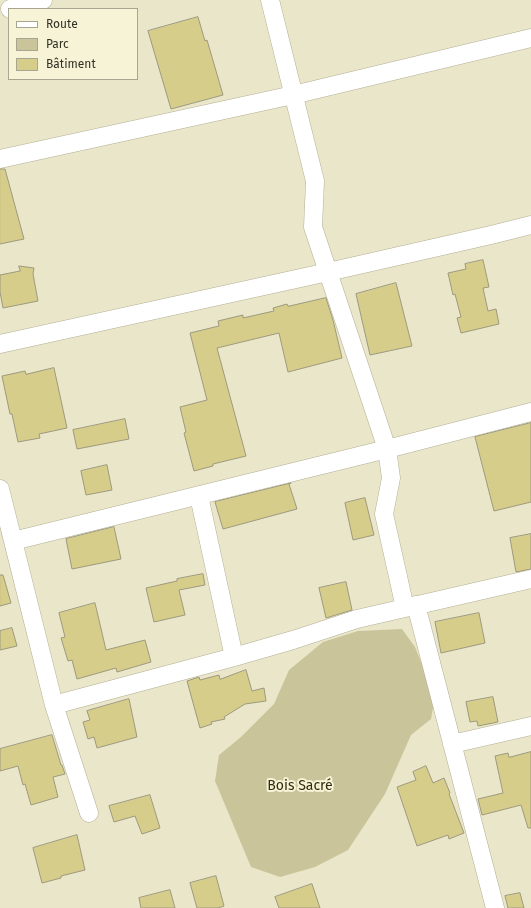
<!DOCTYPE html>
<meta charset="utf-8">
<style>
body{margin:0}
#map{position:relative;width:531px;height:908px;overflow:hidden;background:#eae6c9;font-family:"Fira Sans",sans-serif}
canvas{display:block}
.legend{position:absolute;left:8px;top:8px;width:130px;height:72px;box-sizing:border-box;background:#f7f3d6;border:1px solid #a8a590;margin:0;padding:5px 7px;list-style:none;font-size:12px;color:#323126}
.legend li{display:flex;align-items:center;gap:8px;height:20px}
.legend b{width:20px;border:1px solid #a8a590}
</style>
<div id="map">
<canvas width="531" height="908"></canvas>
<ul class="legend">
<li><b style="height:5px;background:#fff"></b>Route</li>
<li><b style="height:11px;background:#cac49a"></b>Parc</li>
<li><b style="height:11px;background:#d7cd8a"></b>Bâtiment</li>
</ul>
</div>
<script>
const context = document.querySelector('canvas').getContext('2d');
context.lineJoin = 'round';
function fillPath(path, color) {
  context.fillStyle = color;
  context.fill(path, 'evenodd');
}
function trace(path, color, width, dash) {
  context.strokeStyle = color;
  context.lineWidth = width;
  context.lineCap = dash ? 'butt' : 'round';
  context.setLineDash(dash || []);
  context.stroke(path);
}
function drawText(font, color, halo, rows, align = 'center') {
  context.font = font + ' "Fira Sans",sans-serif';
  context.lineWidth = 4;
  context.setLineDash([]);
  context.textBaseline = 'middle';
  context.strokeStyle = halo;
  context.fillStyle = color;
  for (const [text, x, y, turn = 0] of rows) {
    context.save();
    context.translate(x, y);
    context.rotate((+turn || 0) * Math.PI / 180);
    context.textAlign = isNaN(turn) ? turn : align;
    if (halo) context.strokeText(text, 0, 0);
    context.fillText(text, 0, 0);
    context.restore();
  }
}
fillPath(new Path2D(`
 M 402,629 L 415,647 L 435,697 L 431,719 L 411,735 L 385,794 L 348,850 L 315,867 L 280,877 L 251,867 L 215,781 L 219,755 L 241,737 L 274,704 L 289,670 L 323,642 L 358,631 Z`), '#cac49a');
const building = new Path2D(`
 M 198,17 L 205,41 L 207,40 L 223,95 L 171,109 L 148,31 Z
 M 0,169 L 5,169 L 24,239 L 0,244 Z
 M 483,260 L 489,287 L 483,288 L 488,311 L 496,309 L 499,324 L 461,333 L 457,318 L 461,317 L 455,294 L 453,295 L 448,273 L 466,269 L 465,264 Z
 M 19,266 L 34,268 L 33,274 L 38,301 L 3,308 L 0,292 L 0,275 L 20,271 Z
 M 396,283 L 412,346 L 370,355 L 356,294 Z
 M 326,298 L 333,320 L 342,358 L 288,372 L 279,333 L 217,348 L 246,456 L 213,464 L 213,466 L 194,471 L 184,433 L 186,432 L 180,407 L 207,400 L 190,333 L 219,326 L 218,321 L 243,315 L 243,318 L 274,311 L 273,308 L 287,304 L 288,306 Z
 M 54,368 L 67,428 L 39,434 L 40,438 L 18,442 L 12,414 L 10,414 L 2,376 L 25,371 L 26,374 Z
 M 125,419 L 129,439 L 77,449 L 73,430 Z
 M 531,423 L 531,502 L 494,511 L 475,437 Z
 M 107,465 L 112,490 L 86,495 L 81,471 Z
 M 291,483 L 289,484 L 297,509 L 223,529 L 215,502 Z
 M 365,498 L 374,535 L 353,540 L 345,503 Z
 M 114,527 L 121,559 L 72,569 L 66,539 Z
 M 531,534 L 531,569 L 516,572 L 510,538 Z
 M 203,574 L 205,585 L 179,590 L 185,615 L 154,622 L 146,588 L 177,581 L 177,579 Z
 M 0,575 L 3,575 L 11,603 L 0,606 Z
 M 346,582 L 352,610 L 326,618 L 319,588 Z
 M 95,603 L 106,650 L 145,640 L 151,662 L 117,672 L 116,668 L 77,679 L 72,660 L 68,661 L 61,638 L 65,637 L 59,613 Z
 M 479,613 L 485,643 L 441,653 L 435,622 Z
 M 12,628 L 17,646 L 0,650 L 0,631 Z
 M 246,670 L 252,691 L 264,688 L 266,701 L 245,704 L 224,717 L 225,719 L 211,722 L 212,724 L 200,728 L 187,681 L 199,677 L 200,680 L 219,675 L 220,679 Z
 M 493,697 L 498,722 L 478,726 L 477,721 L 470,722 L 466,702 Z
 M 129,699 L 137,737 L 97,748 L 94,737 L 88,739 L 83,722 L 90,720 L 87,711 Z
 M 52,735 L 61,765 L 62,765 L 65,774 L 53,777 L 58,797 L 31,805 L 25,784 L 23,785 L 18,766 L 0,771 L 0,749 Z
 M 531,752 L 531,828 L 528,828 L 521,805 L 482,815 L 478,799 L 503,793 L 495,756 L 508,753 L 509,757 Z
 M 426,766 L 433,783 L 444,778 L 450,793 L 449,794 L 464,833 L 449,839 L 448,835 L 417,846 L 397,787 L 416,780 L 413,772 Z
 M 150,795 L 160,828 L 142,834 L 135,816 L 114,822 L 109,806 Z
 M 77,835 L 85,870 L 61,876 L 61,878 L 42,883 L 33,848 Z
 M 216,876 L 224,906 L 218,908 L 197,908 L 190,883 Z
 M 312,884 L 320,908 L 279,908 L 275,897 Z
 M 170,890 L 175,908 L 141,908 L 139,898 Z
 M 520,893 L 524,908 L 508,908 L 505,896 Z`);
fillPath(building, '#d7cd8a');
trace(building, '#9d997f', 1);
const minor = new Path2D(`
 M 270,0 L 315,181 L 313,227 L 387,449 L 391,478 L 384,514 L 405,608
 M 10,9 L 43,0
 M 0,159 L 293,95 L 531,38
 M 0,344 L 328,272 L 491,235 L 531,225
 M 0,489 L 54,705 L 89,813
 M 199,496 L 234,657
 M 13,541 L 387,449 L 531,412
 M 416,605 L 495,908
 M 54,705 L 234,657 L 293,640 L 357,619 L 531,579
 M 452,744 L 531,726`);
trace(minor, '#b3af94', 19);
trace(minor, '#fff', 18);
drawText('14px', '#302c0e', '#f7f3d6', [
 ["Bois Sacré",300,786]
]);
</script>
